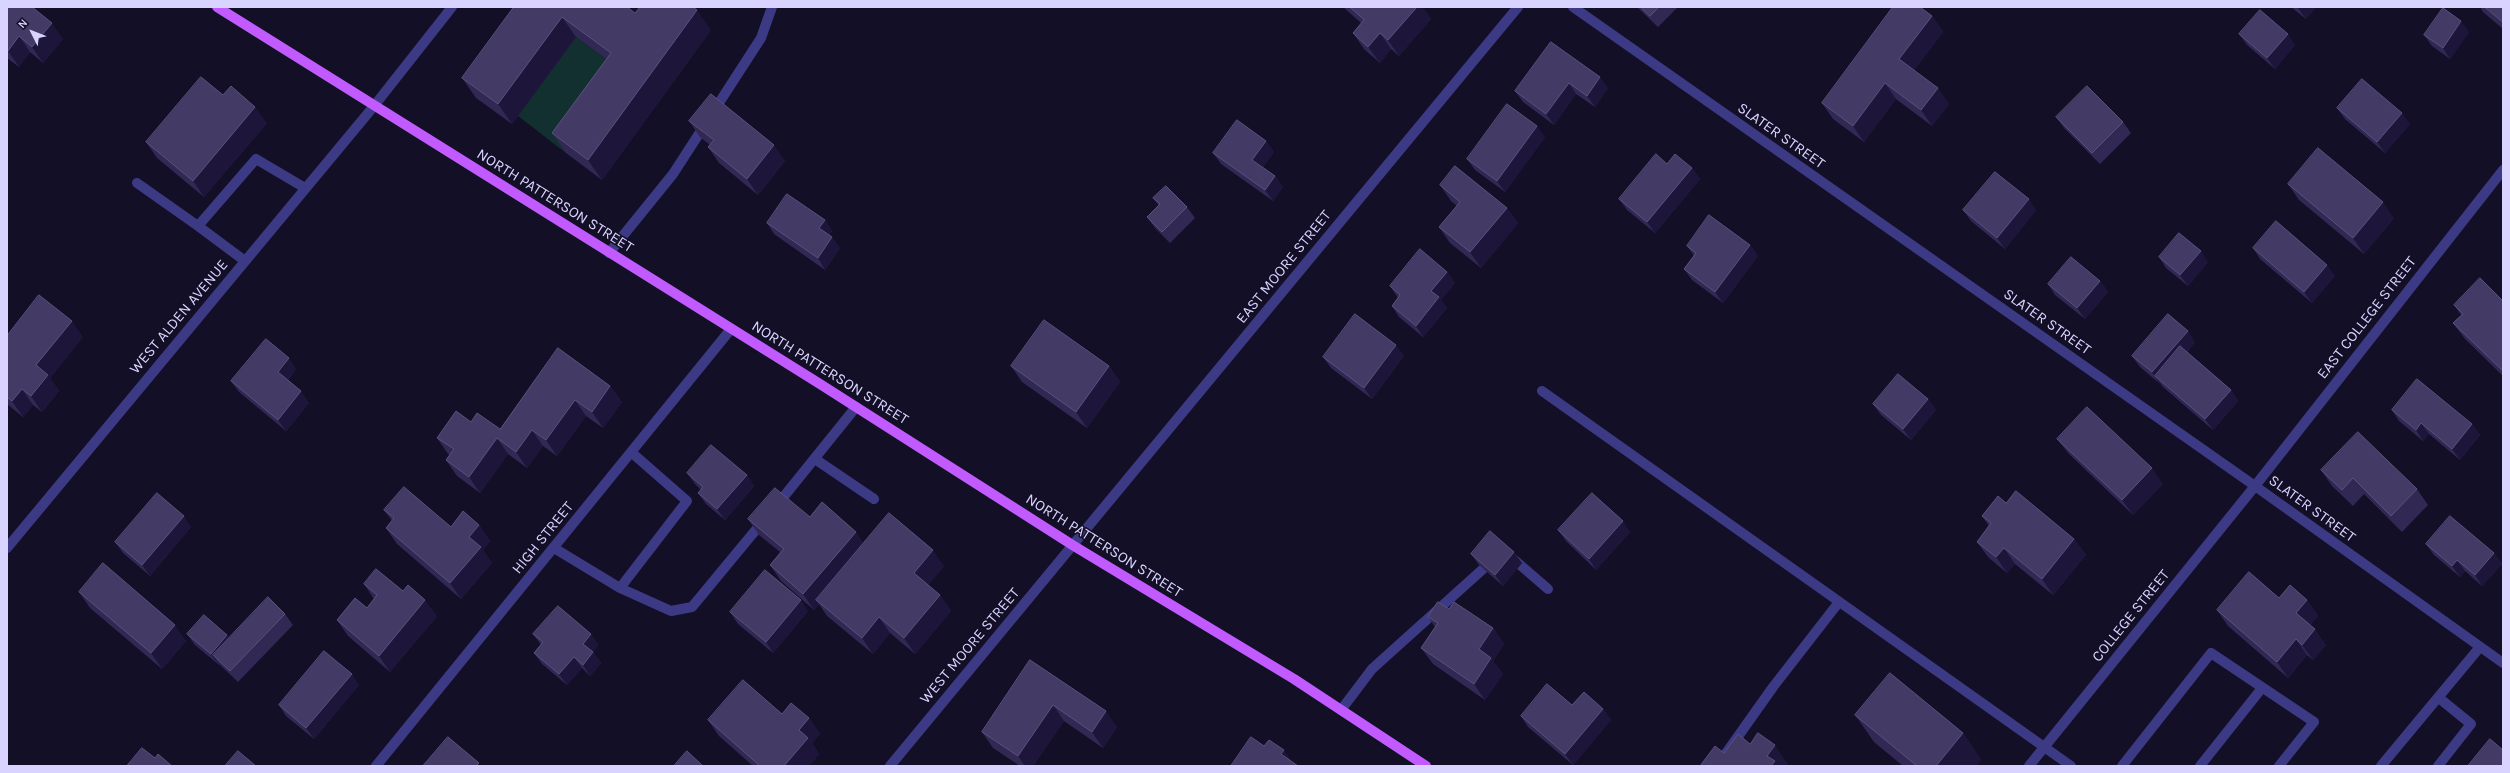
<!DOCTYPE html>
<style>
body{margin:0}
#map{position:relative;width:2510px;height:773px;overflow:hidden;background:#130f26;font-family:Karla,sans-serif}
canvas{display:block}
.frame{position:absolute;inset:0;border:8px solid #d9d4ff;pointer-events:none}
.north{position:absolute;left:12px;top:12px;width:40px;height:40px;-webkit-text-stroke:3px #130f26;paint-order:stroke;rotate:312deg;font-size:11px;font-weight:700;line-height:16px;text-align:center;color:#d9d4ff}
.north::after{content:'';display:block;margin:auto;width:14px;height:18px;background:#d9d4ff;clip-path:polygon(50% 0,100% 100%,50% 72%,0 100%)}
</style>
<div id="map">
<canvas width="2510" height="773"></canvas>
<div class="frame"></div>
<div class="north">N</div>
</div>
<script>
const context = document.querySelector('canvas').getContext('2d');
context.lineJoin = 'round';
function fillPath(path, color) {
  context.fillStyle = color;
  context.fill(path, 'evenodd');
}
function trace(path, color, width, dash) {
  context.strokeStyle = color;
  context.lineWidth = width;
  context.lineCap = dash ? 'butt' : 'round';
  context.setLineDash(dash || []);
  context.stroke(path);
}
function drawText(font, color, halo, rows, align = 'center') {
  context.font = font + ' Karla,sans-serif';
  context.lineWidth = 3;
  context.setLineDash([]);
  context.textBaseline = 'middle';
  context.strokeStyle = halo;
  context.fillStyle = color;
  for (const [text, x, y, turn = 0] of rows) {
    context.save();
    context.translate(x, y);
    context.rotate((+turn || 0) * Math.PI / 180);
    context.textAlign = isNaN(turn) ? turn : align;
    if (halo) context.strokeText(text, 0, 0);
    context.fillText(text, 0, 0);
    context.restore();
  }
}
fillPath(new Path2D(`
 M 576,37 L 625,73 L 566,153 L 518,116 Z`), '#12302f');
trace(new Path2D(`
 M 1573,7 L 2255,486 L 2503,663
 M 137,183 L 198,226 L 256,159 L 305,188
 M 198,226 L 245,261
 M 609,253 L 673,174 L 761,38 L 772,7
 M 1542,391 L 2071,766
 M 815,459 L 874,499
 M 777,505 L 856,407
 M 7,548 L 374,106 L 452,7
 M 554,548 L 620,588 L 671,611 L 692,607 L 764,520
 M 1511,557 L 1548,589
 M 620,588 L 687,501 L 631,452
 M 1341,710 L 1372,669 L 1493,560
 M 376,766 L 731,329
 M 890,766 L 1518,7
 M 1717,766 L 1773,687 L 1839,602
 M 2029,766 L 2255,486 L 2503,170
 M 2122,766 L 2211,653 L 2314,722 L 2279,766
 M 2200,766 L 2262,688
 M 2381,766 L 2480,647
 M 2438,766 L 2471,724 L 2439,698`), '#3d3a85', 10);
trace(new Path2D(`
 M 217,7 L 820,384 L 1074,546 L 1294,679 L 1426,766`), '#c25bff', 10);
fillPath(new Path2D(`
 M 7,7 L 63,39 L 43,63 L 30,52 L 19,67 L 7,58 Z
 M 514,7 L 635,13 L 711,30 L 602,180 L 566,153 L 552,133 L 606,59 L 576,37 L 512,124 L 476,98 L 462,78 Z
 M 1343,7 L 1422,7 L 1431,19 L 1399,56 L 1391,49 L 1380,63 L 1364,49 L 1353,33 L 1361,23 Z
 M 1637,7 L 1678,7 L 1658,27 Z
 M 2291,7 L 2316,7 L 2306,19 Z
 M 2480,7 L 2503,7 L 2503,29 L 2483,12 Z
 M 1932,16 L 1943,32 L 1914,70 L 1949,104 L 1932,126 L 1896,99 L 1864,142 L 1833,119 L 1822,103 Z
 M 2469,32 L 2450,59 L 2432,46 L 2424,35 Z
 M 2239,34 L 2295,45 L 2275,69 L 2247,45 Z
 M 1551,42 L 1608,88 L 1595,107 L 1576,94 L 1554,125 L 1523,102 L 1515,91 Z
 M 223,95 L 267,123 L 204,197 L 157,158 L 146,142 Z
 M 2337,108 L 2410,124 L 2385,153 L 2345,119 Z
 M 2056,117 L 2123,122 L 2131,133 L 2100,164 L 2064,128 Z
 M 689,121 L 785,161 L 758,195 L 719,163 L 708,147 L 710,145 L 700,137 Z
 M 1545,137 L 1505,192 L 1475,170 L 1467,159 Z
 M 1266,141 L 1274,152 L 1263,167 L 1275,176 L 1283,187 L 1273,201 L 1221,164 L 1213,153 Z
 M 1692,168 L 1700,179 L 1655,233 L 1627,210 L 1619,199 Z
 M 2288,184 L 2394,218 L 2364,254 L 2299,200 Z
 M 1440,185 L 1507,208 L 1518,223 L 1481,268 L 1450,243 L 1439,227 L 1457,206 L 1451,201 Z
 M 1153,198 L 1187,207 L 1195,218 L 1170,243 L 1155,228 L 1147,217 L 1159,206 Z
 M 1963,210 L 2036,210 L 2005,249 L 1971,221 Z
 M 825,220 L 832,231 L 829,235 L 840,248 L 825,270 L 774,234 L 767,223 Z
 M 1750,245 L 1758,256 L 1723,303 L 1692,280 L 1684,269 L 1694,256 L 1687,246 Z
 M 2253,248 L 2335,276 L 2312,303 L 2260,259 Z
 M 2159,257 L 2208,262 L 2188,286 L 2166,268 Z
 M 1447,272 L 1455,283 L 1441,300 L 1447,308 L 1423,337 L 1399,317 L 1392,306 L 1398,298 L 1390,286 Z
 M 2100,281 L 2108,292 L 2085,319 L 2055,295 L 2048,284 Z
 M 2503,301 L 2503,376 L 2465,339 L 2453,323 L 2461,315 L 2454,305 Z
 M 7,336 L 83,337 L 50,378 L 59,391 L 42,412 L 33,405 L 23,417 L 7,404 Z
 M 2195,342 L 2187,352 L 2231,390 L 2238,401 L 2213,430 L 2163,387 L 2160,383 L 2159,383 L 2140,367 L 2132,356 Z
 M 1404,356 L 1372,399 L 1331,368 L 1323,357 Z
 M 1011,366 L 1109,366 L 1120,382 L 1087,428 L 1022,382 Z
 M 296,369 L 288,380 L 309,403 L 286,431 L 239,392 L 231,381 Z
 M 610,386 L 622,402 L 603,428 L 586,416 L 557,456 L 543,446 L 527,468 L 508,454 L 480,493 L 457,476 L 446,460 L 450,455 L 448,454 L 437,438 L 471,422 L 500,429 Z
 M 1928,399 L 1936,410 L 1911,440 L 1881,415 L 1873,404 Z
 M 2392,410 L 2472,424 L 2480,435 L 2460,460 L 2429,434 L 2423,441 L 2399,421 Z
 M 2057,439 L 2163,484 L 2133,515 L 2069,454 Z
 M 2321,470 L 2417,489 L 2428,505 L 2402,532 L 2364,494 L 2353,506 L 2332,486 Z
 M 687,473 L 747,475 L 754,486 L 725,520 L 706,504 L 698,493 L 701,490 L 695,484 Z
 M 2006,503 L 2074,539 L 2086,555 L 2053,595 L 2015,564 L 2007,573 L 1988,557 L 1977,542 L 1989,526 L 1982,516 Z
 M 384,510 L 451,527 L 479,525 L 490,541 L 483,550 L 492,563 L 461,599 L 397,544 L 386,528 L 392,521 Z
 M 810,517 L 864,543 L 944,566 L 928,585 L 940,595 L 951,611 L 915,654 L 890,633 L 873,654 L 827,616 L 819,604 L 814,610 L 781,581 L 770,565 L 780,552 L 759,535 L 748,519 Z
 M 191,527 L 150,576 L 123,553 L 115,542 Z
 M 1558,530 L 1630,532 L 1596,570 L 1566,541 Z
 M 2426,544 L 2494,553 L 2502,564 L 2482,586 L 2465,571 L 2460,577 L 2434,555 Z
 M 1471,554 L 1522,563 L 1503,586 L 1479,565 Z
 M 364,584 L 403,591 L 437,616 L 390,672 L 348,636 L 337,620 L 367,608 L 374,599 Z
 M 79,592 L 186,641 L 162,669 L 90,608 Z
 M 2279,598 L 2307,600 L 2318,616 L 2310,625 L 2326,645 L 2313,660 L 2307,655 L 2288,678 L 2228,626 L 2217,610 Z
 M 1449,609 L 1493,628 L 1504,644 L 1493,661 L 1503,674 L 1485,700 L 1433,664 L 1421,648 L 1435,627 L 1428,617 Z
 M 808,611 L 773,653 L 738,624 L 730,612 Z
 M 285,614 L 293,625 L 238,682 L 219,664 L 219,665 L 195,645 L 187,634 L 227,635 L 229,638 Z
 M 533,634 L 591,634 L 598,645 L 593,652 L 601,663 L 590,676 L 582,668 L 567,685 L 542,664 L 534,653 L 541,645 Z
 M 1030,660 L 1117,727 L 1103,748 L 1064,721 L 1033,766 L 1020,766 L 993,748 L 982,732 Z
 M 359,685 L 314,739 L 286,716 L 279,705 Z
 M 1572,705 L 1603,709 L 1611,720 L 1573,765 L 1528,727 L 1521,716 Z
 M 782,714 L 809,718 L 820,734 L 812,743 L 819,754 L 809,766 L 753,766 L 719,736 L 708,720 Z
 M 1855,715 L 1963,733 L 1981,760 L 1976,766 L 1903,766 L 1874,742 Z`), '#312854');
fillPath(new Path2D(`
 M 1417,7 L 1422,7 L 1431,19 L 1399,56 L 1388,40 Z
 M 2299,7 L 2316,7 L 2306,19 L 2298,8 Z
 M 697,10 L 711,30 L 602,180 L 588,160 Z
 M 1932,16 L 1943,32 L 1910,75 L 1899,59 Z
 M 562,17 L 576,37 L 512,124 L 498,104 Z
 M 2461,21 L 2469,32 L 2450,59 L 2443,48 Z
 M 52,23 L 63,39 L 43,63 L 32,47 Z
 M 1380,33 L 1391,49 L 1380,63 L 1368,47 Z
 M 2288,34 L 2295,45 L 2275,69 L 2267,58 Z
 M 19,36 L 30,52 L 19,67 L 8,51 Z
 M 1600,77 L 1608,88 L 1595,107 L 1587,96 Z
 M 1569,83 L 1576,94 L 1554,125 L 1546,114 Z
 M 1885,83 L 1896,99 L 1864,142 L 1853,126 Z
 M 1938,88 L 1949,104 L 1932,126 L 1921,110 Z
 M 255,107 L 267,123 L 204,197 L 193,181 Z
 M 2402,113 L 2410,124 L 2385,153 L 2377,142 Z
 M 1537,126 L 1545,137 L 1505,192 L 1497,181 Z
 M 1266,141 L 1274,152 L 1260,171 L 1252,160 Z
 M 774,145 L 785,161 L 758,195 L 747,179 Z
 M 1692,168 L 1700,179 L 1655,233 L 1647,222 Z
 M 1275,176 L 1283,187 L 1273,201 L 1265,190 Z
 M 2029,199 L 2036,210 L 2005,249 L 1997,238 Z
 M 2383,202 L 2394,218 L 2364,254 L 2353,238 Z
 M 1507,208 L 1518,223 L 1481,268 L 1470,252 Z
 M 825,220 L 832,231 L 827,239 L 819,228 Z
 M 832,237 L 840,248 L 825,270 L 818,258 Z
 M 1750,245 L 1758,256 L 1723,303 L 1715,292 Z
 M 2201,251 L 2208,262 L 2188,286 L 2180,275 Z
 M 2327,265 L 2335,276 L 2312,303 L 2304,292 Z
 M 1447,272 L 1455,283 L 1441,300 L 1447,308 L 1423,337 L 1416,326 L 1431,291 Z
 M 2100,281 L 2108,292 L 2085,319 L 2077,308 Z
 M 72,321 L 83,337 L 50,378 L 59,391 L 42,412 L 31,396 L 36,365 Z
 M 2188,331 L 2195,342 L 2161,381 L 2155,376 L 2160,383 L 2159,383 L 2152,372 Z
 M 1396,345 L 1404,356 L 1372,399 L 1364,388 Z
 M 289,358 L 296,369 L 285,383 L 278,372 Z
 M 1109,366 L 1120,382 L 1087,428 L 1076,412 Z
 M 610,386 L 622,402 L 603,428 L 592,412 Z
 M 22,389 L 33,405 L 23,417 L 12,401 Z
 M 2231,390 L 2238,401 L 2213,430 L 2205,419 Z
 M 301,391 L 309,403 L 286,431 L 278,420 Z
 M 1928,399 L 1936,410 L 1911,440 L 1903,429 Z
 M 575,400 L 586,416 L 557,456 L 546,440 Z
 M 2421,423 L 2429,434 L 2423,441 L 2416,430 Z
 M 2472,424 L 2480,435 L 2460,460 L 2452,449 Z
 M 532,430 L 543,446 L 527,468 L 516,452 Z
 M 497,438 L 508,454 L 480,493 L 469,477 Z
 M 2152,468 L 2163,484 L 2133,515 L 2122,500 Z
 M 747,475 L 754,486 L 725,520 L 717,509 Z
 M 184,516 L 191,527 L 150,576 L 142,565 Z
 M 1623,521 L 1630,532 L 1596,570 L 1589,559 Z
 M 479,525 L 490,541 L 483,550 L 492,563 L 461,599 L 450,583 L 469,537 Z
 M 856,532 L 867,548 L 816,600 L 819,604 L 814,610 L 803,594 Z
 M 2074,539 L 2086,555 L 2053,595 L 2042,579 Z
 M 2004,548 L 2015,564 L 2007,573 L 1996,557 Z
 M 933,550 L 944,566 L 925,589 L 914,573 Z
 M 1514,552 L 1522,563 L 1503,586 L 1495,575 Z
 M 2494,553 L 2502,564 L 2482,586 L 2475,575 Z
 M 2457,560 L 2465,571 L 2460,577 L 2452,566 Z
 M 940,595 L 951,611 L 915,654 L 904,638 Z
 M 425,600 L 437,616 L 390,672 L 379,656 Z
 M 801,600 L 808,611 L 773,653 L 766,642 Z
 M 2307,600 L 2318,616 L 2307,629 L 2296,613 Z
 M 879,617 L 890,633 L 873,654 L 862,638 Z
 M 175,625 L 186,641 L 162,669 L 151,653 Z
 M 1493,628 L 1504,644 L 1493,661 L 1503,674 L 1485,700 L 1474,684 L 1479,649 Z
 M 2315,629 L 2326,645 L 2313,660 L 2302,645 Z
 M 591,634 L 598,645 L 591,655 L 583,644 Z
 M 227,635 L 235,646 L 213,655 L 219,664 L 219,665 L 211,654 Z
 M 2296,639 L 2307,655 L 2288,678 L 2277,662 Z
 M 593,652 L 601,663 L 590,676 L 583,665 Z
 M 574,657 L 582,668 L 567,685 L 559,674 Z
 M 352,674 L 359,685 L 314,739 L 306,728 Z
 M 1053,705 L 1064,721 L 1033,766 L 1025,766 L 1018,756 Z
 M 1603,709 L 1611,720 L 1573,765 L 1565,754 Z
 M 1106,711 L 1117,727 L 1103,748 L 1092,732 Z
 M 809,718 L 820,734 L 812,743 L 819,754 L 809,766 L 784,766 L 799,730 Z
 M 1963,733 L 1981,760 L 1976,766 L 1936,766 Z
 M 1775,745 L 1789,766 L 1771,766 L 1767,756 Z
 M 1284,750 L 1295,766 L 1281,754 Z`), '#1d163a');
const building = new Path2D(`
 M 7,7 L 32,7 L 52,23 L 32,47 L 19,36 L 8,51 L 7,51 Z
 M 514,7 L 627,7 L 635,13 L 640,7 L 693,7 L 697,10 L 588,160 L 552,133 L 611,53 L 562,17 L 498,104 L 462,78 Z
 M 1350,7 L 1417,7 L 1388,40 L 1380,33 L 1368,47 L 1353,33 L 1364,20 Z
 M 1641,7 L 1659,7 L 1650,16 Z
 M 1893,7 L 1920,7 L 1932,16 L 1899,59 L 1938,88 L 1921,110 L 1885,83 L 1853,126 L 1822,103 Z
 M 2485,7 L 2503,7 L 2503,22 Z
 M 2443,8 L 2461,21 L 2443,48 L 2424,35 Z
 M 2260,10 L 2288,34 L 2267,58 L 2239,34 Z
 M 1551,42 L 1600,77 L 1587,96 L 1569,83 L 1546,114 L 1515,91 Z
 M 201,77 L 223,95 L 231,86 L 255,107 L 193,181 L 146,142 Z
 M 2362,79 L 2402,113 L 2377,142 L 2337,108 Z
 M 2087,86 L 2123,122 L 2092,153 L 2056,117 Z
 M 711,94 L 774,145 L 747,179 L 708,147 L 714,140 L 689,121 Z
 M 1507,104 L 1537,126 L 1497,181 L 1467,159 Z
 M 1237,120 L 1266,141 L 1252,160 L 1275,176 L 1265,190 L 1213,153 Z
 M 2318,148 L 2383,202 L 2353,238 L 2288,184 Z
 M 1656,154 L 1667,164 L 1675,154 L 1692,168 L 1647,222 L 1619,199 Z
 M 1455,166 L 1507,208 L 1470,252 L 1439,227 L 1460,202 L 1440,185 Z
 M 1995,172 L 2029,199 L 1997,238 L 1963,210 Z
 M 1166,186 L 1187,207 L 1162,232 L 1147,217 L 1160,204 L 1153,198 Z
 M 787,194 L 825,220 L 819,228 L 832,237 L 818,258 L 767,223 Z
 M 1709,215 L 1750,245 L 1715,292 L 1684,269 L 1696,253 L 1687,246 Z
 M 2276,221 L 2327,265 L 2304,292 L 2253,248 Z
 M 2179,233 L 2201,251 L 2180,275 L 2159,257 Z
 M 1420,249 L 1447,272 L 1431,291 L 1439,297 L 1416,326 L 1392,306 L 1400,295 L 1390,286 Z
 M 2071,257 L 2100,281 L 2077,308 L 2048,284 Z
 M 2480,278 L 2503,301 L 2503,371 L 2453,323 L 2463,314 L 2454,305 Z
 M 39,295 L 72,321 L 36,365 L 48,375 L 31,396 L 22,389 L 12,401 L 7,397 L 7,336 Z
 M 1355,314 L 1396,345 L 1364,388 L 1323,357 Z
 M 2168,314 L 2188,331 L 2152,372 L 2132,356 Z
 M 1044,320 L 1109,366 L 1076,412 L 1011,366 Z
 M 266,339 L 289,358 L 278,372 L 301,391 L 278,420 L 231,381 Z
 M 2180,346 L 2231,390 L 2205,419 L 2155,376 Z
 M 558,348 L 610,386 L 592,412 L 575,400 L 546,440 L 532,430 L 516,452 L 497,438 L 469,477 L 446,460 L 454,449 L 437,438 L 456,411 L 471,422 L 477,413 L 500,429 Z
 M 1898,374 L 1928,399 L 1903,429 L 1873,404 Z
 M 2417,379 L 2472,424 L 2452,449 L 2421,423 L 2416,430 L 2392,410 Z
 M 2087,407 L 2152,468 L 2122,500 L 2057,439 Z
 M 2358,432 L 2417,489 L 2391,516 L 2353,478 L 2342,490 L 2321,470 Z
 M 711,445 L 747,475 L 717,509 L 698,493 L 703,487 L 687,473 Z
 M 404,487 L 451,527 L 463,511 L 479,525 L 469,537 L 481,547 L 450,583 L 386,528 L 394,518 L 384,510 Z
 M 775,488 L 810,517 L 822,502 L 856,532 L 803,594 L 770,565 L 784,549 L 748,519 Z
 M 2016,491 L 2074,539 L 2042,579 L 2004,548 L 1996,557 L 1977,542 L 1991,523 L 1982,516 L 1998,496 L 2006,503 Z
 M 157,493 L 184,516 L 142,565 L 115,542 Z
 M 1592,493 L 1623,521 L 1589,559 L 1558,530 Z
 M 889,513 L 933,550 L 914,573 L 940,595 L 904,638 L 879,617 L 862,638 L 816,600 Z
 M 2450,516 L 2494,553 L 2475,575 L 2457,560 L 2452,566 L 2426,544 Z
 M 1490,531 L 1514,552 L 1495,575 L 1471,554 Z
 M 103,563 L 175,625 L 151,653 L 79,592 Z
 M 376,569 L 403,591 L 408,585 L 425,600 L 379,656 L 337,620 L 355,598 L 367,608 L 377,595 L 364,584 Z
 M 765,570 L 801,600 L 766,642 L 730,612 Z
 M 2249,572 L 2279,598 L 2290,585 L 2307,600 L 2296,613 L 2315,629 L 2302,645 L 2296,639 L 2277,662 L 2217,610 Z
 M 268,597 L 285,614 L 230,671 L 213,655 Z
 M 1438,602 L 1449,609 L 1454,602 L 1493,628 L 1479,649 L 1491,658 L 1474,684 L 1421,648 L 1438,623 L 1428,617 Z
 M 558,606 L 591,634 L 583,644 L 593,652 L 583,665 L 574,657 L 559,674 L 534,653 L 543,642 L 533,634 Z
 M 204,615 L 227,635 L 211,654 L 187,634 Z
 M 324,651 L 352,674 L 306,728 L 279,705 Z
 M 1030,660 L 1106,711 L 1092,732 L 1053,705 L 1018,756 L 982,732 Z
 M 1890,673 L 1963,733 L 1936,766 L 1917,766 L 1855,715 Z
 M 743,680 L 782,714 L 791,703 L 809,718 L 799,730 L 808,738 L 784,766 L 760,766 L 708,720 Z
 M 1547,684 L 1572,705 L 1584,692 L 1603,709 L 1565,754 L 1521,716 Z
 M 1758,733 L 1775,745 L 1767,756 L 1775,761 L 1771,766 L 1700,766 L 1715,746 L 1724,753 L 1738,734 L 1750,744 Z
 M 448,737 L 479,763 L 476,766 L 423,766 Z
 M 1251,737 L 1264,746 L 1269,740 L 1284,750 L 1281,754 L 1298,766 L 1231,766 Z
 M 2490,739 L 2503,750 L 2503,766 L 2468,766 Z
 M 142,748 L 155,758 L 158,754 L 172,766 L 127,766 Z
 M 238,751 L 256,766 L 225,766 Z
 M 687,751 L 703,766 L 674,766 Z`);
fillPath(building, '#433a66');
trace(building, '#5a527e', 1);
drawText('15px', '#d9d4ff', '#130f26', [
 ["SLATER STREET",1781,136,35],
 ["NORTH PATTERSON STREET",555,201,32],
 ["EAST MOORE STREET",1284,267,-51],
 ["WEST ALDEN AVENUE",179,317,-50],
 ["EAST COLLEGE STREET",2367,318,-52],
 ["SLATER STREET",2047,322,35],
 ["NORTH PATTERSON STREET",830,373,32],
 ["SLATER STREET",2312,509,36],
 ["HIGH STREET",543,538,-51],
 ["NORTH PATTERSON STREET",1104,546,32],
 ["COLLEGE STREET",2131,616,-51],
 ["WEST MOORE STREET",970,646,-50]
]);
</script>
